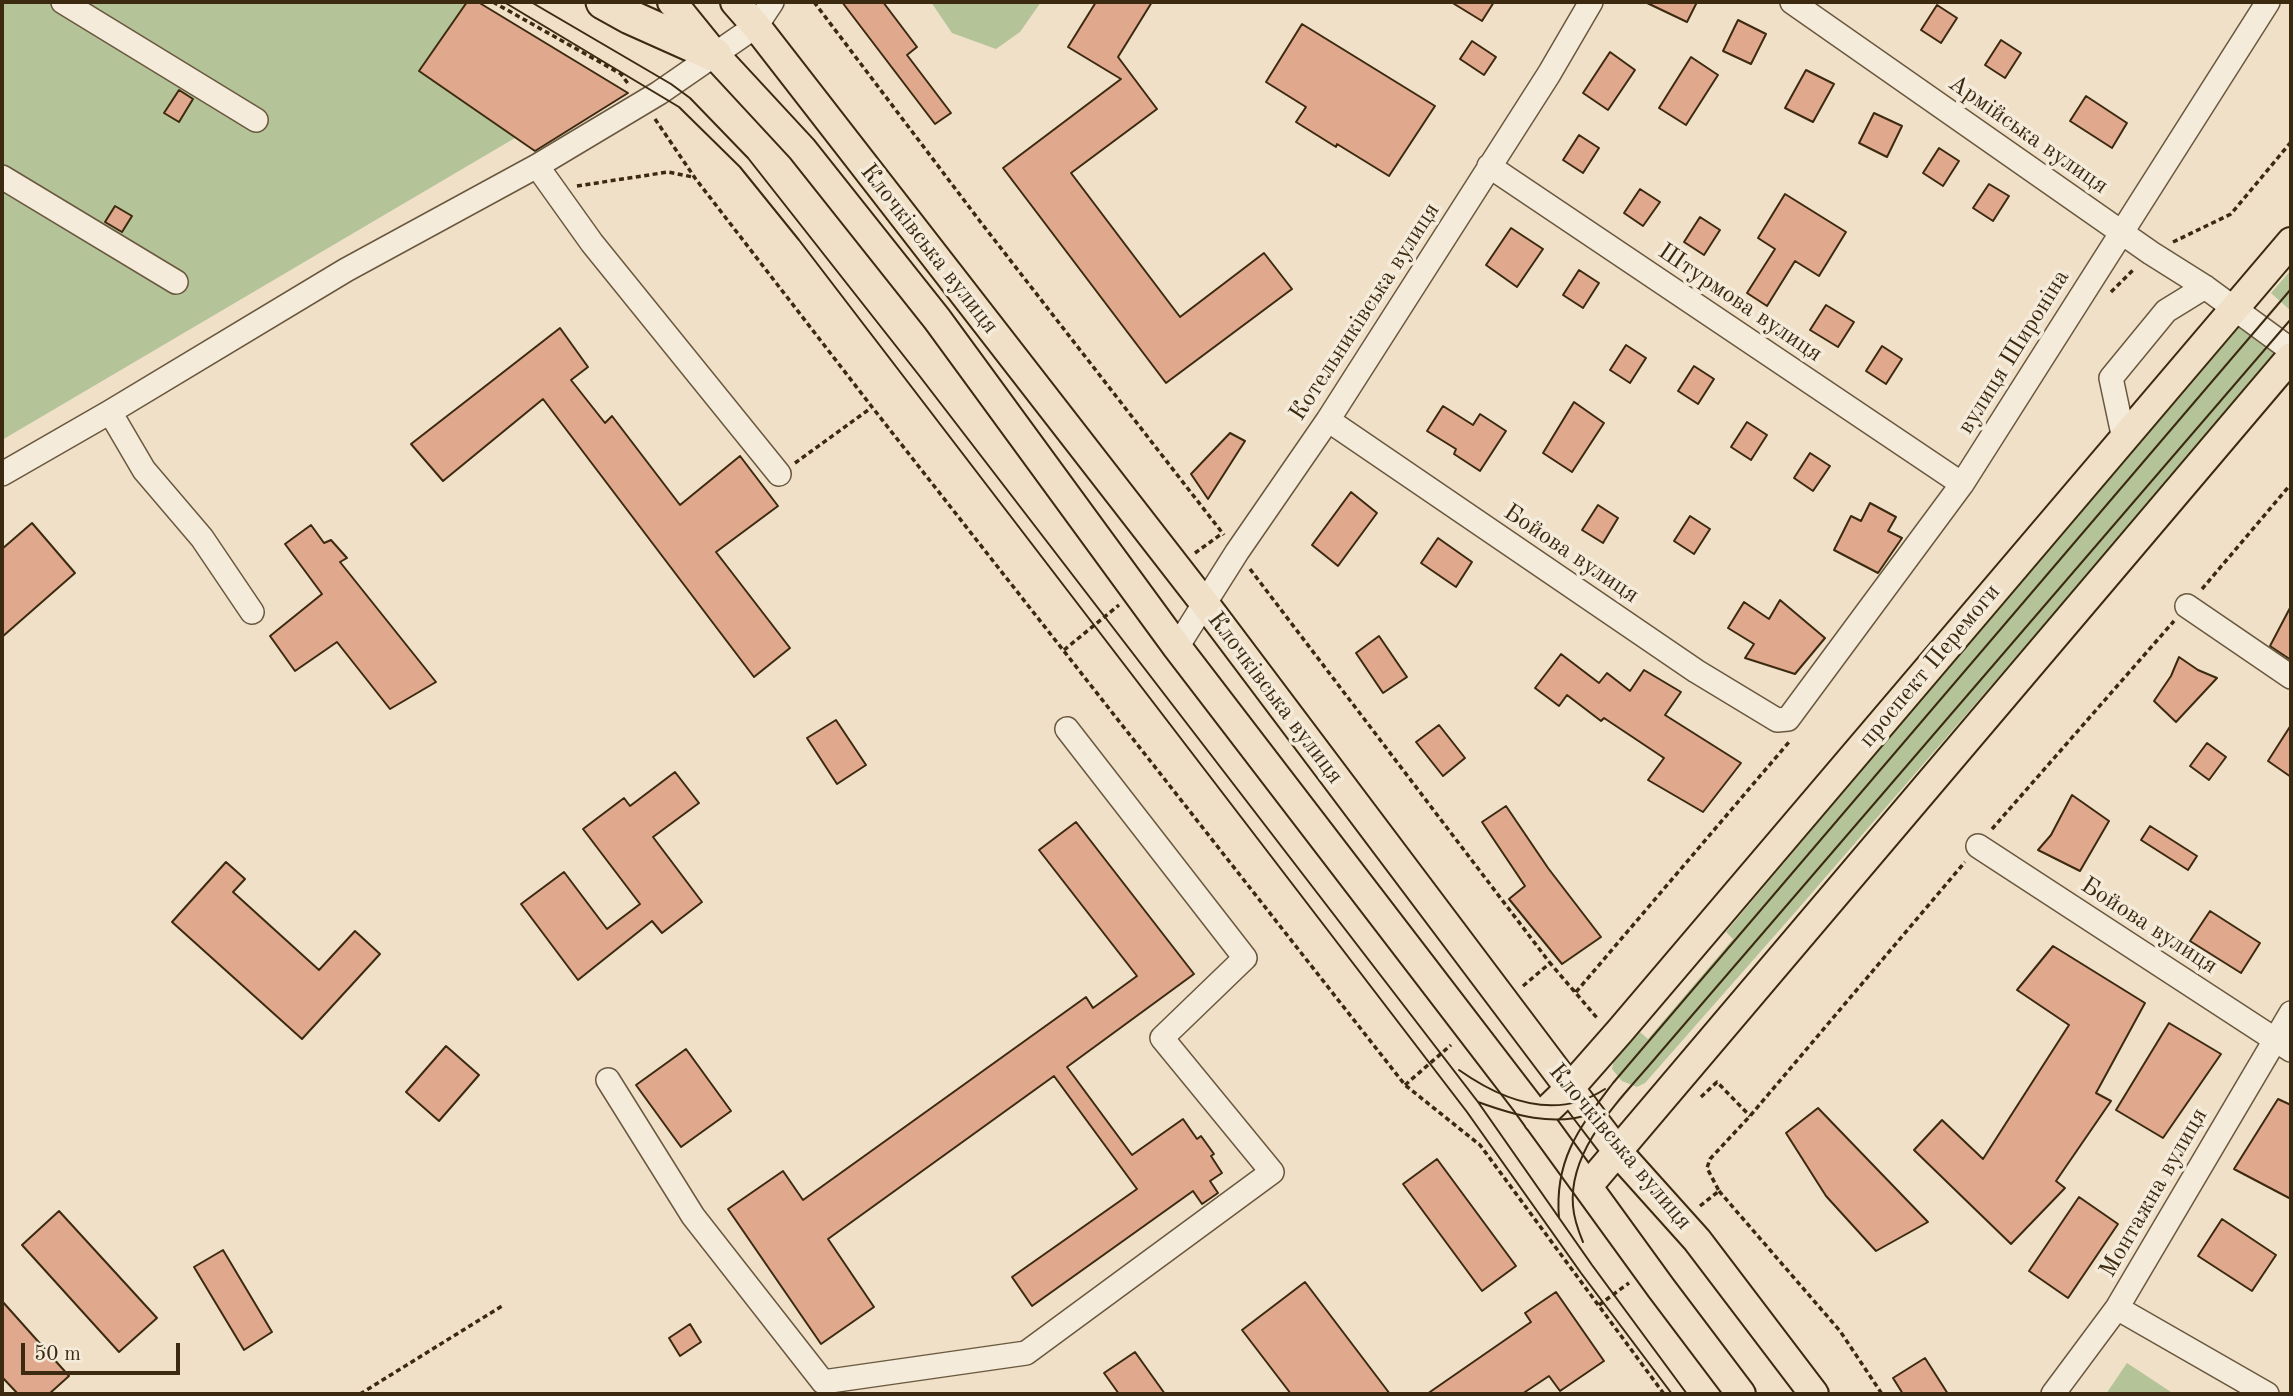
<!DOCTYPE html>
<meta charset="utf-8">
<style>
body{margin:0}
#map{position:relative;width:2293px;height:1396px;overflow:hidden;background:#f0e0c8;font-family:"Old Standard TT",serif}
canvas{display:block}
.frame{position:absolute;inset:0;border:4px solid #3c2a10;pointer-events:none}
.scale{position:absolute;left:21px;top:1343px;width:159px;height:32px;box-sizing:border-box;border:4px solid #3c2a10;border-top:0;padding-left:9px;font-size:21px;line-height:24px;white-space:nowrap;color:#3c2a10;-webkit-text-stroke:5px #f5ebdb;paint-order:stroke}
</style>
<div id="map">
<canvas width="2293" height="1396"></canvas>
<div class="frame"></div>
<div class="scale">50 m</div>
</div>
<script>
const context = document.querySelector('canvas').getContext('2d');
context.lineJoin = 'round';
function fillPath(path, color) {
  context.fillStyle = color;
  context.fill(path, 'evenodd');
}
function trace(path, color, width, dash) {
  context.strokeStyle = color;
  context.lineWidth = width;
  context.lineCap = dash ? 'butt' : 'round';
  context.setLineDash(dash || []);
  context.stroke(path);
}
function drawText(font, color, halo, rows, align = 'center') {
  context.font = font + ' "Old Standard TT",serif';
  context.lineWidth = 7;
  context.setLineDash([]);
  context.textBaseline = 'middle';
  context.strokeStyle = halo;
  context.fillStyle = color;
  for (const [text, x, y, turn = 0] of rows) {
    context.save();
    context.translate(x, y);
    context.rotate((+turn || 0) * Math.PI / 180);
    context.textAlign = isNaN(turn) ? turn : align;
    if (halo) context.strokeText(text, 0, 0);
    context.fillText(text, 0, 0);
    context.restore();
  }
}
fillPath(new Path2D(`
 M 2,2 L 467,2 L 419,71 L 515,138 L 2,440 Z
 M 931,2 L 1041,2 L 1020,32 L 996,49 L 952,33 Z
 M 2291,270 L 2291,311 L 2271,293 Z
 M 2243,323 L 2279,353 L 1798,909 L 1645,1083 L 1637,1087 L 1622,1081 L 1612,1069 L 1614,1060 L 1640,1032 L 1648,1039 L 1733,939 L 1726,932 L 1939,678 Z
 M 2127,1363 L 2174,1394 L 2106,1394 Z`), '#b5c399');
const building = new Path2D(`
 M 467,2 L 478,2 L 628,93 L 535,151 L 532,149 L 419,71 Z
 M 842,2 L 883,2 L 917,47 L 907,55 L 951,113 L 935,124 Z
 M 1096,2 L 1152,2 L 1118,57 L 1157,109 L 1071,173 L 1180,317 L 1264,253 L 1292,289 L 1166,383 L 1003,168 L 1121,79 L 1068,47 Z
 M 1451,2 L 1494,2 L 1482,21 Z
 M 1645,2 L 1697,2 L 1687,22 Z
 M 1937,5 L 1957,18 L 1941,43 L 1921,30 Z
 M 1738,20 L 1766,34 L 1751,64 L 1723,51 Z
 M 1302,24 L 1435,106 L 1389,176 L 1337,144 L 1336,147 L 1296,122 L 1306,107 L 1266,82 Z
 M 2001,40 L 2021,53 L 2005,78 L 1985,65 Z
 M 1472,41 L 1496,57 L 1484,75 L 1460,59 Z
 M 1610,52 L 1635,70 L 1608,110 L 1583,93 Z
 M 1691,57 L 1718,75 L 1686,125 L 1659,108 Z
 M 1806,70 L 1834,84 L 1813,122 L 1785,108 Z
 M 179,90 L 193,99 L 179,122 L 164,113 Z
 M 2086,96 L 2127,123 L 2112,148 L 2070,121 Z
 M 1874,113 L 1902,126 L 1887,157 L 1859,143 Z
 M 1579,135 L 1599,148 L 1583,173 L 1563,160 Z
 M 1939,148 L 1959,161 L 1943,186 L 1923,173 Z
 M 1989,184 L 2009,196 L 1993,221 L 1973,208 Z
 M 1640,189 L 1660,202 L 1643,226 L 1624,213 Z
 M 1785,194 L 1846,232 L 1819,276 L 1795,261 L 1767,306 L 1747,293 L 1775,249 L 1758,238 Z
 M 115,206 L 132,216 L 122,232 L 105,222 Z
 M 1700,217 L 1720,230 L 1704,255 L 1684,242 Z
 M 1511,228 L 1543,249 L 1517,287 L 1486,265 Z
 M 1579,270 L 1599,283 L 1583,308 L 1563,295 Z
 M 1826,305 L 1854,322 L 1838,347 L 1810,330 Z
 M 560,328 L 588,367 L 571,380 L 605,423 L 612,416 L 680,505 L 740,456 L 778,506 L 716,552 L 790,648 L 754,677 L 543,399 L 443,481 L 411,444 Z
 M 1626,345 L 1646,358 L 1630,383 L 1610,370 Z
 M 1882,346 L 1902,359 L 1886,384 L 1866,371 Z
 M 1694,366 L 1714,379 L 1698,404 L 1678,391 Z
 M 1574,402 L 1604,423 L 1572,472 L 1543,453 Z
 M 1443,406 L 1473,425 L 1480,414 L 1506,431 L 1480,471 L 1454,454 L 1456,449 L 1427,431 Z
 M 1747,422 L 1767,435 L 1751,460 L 1731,447 Z
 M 1230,433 L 1245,441 L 1208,499 L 1191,474 Z
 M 1810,453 L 1830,466 L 1813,491 L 1794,478 Z
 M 1351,492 L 1377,513 L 1338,566 L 1312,545 Z
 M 1870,503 L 1896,517 L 1888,531 L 1902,538 L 1878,573 L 1834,550 L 1851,516 L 1861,521 Z
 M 1598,505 L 1618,518 L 1603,543 L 1582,530 Z
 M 1690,516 L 1710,529 L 1694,554 L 1674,541 Z
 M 32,523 L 75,573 L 2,637 L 2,549 Z
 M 311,525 L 324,543 L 331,540 L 347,558 L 340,562 L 436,682 L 390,709 L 337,642 L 295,671 L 270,636 L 322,594 L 285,544 Z
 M 1438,538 L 1472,562 L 1456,587 L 1421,563 Z
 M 1780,600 L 1825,638 L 1795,674 L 1745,658 L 1754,644 L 1728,628 L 1744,602 L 1769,619 Z
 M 2291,606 L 2291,660 L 2270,646 Z
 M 1379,636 L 1407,677 L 1383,693 L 1356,653 Z
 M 1561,654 L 1599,683 L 1607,673 L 1630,691 L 1644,670 L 1681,692 L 1665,715 L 1741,763 L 1703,812 L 1648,780 L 1664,758 L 1604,718 L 1601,721 L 1567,695 L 1559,706 L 1535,688 Z
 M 2179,657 L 2198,670 L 2217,678 L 2176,722 L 2154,701 L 2171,676 Z
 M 836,720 L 866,765 L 837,784 L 807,738 Z
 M 1439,725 L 1465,758 L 1443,776 L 1416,742 Z
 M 2291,725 L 2291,777 L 2268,761 Z
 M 2207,743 L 2226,757 L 2209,780 L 2190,766 Z
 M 675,772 L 699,803 L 653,837 L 702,902 L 662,933 L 652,921 L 578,980 L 521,904 L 564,872 L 607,929 L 640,904 L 583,829 L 624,798 L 630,806 Z
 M 2072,795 L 2109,821 L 2080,871 L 2038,850 L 2051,835 Z
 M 1506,806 L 1548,868 L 1601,937 L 1562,964 L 1509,899 L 1525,886 L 1482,822 Z
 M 1076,822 L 1194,974 L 1067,1067 L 1132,1155 L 1183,1119 L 1197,1139 L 1201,1136 L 1214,1154 L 1211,1156 L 1222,1173 L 1210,1181 L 1218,1193 L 1202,1204 L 1193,1191 L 1032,1306 L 1012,1277 L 1137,1189 L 1054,1076 L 828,1239 L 874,1307 L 821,1344 L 728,1209 L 783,1171 L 803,1200 L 1086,997 L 1093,1008 L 1137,976 L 1039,850 Z
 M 2150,826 L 2197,856 L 2188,870 L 2141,840 Z
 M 226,862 L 245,879 L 233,892 L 319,970 L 355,931 L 380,954 L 302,1039 L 172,922 Z
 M 2210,911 L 2260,943 L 2241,973 L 2190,941 Z
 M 2053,946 L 2145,1003 L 2096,1093 L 2111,1101 L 2056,1181 L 2065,1188 L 2011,1244 L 1914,1150 L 1942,1120 L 1983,1159 L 2069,1025 L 2017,990 Z
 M 2169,1023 L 2221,1054 L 2163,1138 L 2116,1110 Z
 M 446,1046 L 479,1075 L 439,1121 L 406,1092 Z
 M 686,1049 L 731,1111 L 681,1147 L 636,1085 Z
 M 2278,1099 L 2291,1105 L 2291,1199 L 2234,1169 Z
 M 1818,1108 L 1928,1222 L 1876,1251 L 1826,1196 L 1786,1133 Z
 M 1437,1159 L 1516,1266 L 1482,1291 L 1403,1184 Z
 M 2079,1197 L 2118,1224 L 2068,1298 L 2029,1271 Z
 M 59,1211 L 157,1318 L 119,1352 L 22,1245 Z
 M 2222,1219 L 2276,1255 L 2252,1291 L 2198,1256 Z
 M 223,1250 L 272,1332 L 244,1350 L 194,1267 Z
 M 1305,1282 L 1390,1394 L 1291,1394 L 1242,1330 Z
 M 1556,1292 L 1604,1361 L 1560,1391 L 1549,1376 L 1522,1394 L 1427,1394 L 1531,1322 L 1525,1313 Z
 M 2,1301 L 69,1376 L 49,1394 L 18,1394 L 2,1377 Z
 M 690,1324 L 701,1342 L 680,1356 L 669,1338 Z
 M 1135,1352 L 1165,1394 L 1119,1394 L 1104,1373 Z
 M 1925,1358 L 1948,1394 L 1903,1394 L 1893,1378 Z`);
fillPath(building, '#e0a88c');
trace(building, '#3c2a10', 2);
const minor = new Path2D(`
 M 63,2 L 256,120
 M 1792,2 L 2151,253 L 2205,287 L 2291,350
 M 537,166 L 592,243 L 779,474
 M 1489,166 L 1962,484
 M 2,177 L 176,282
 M 110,412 L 144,470 L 202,538 L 252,612
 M 1328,420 L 1696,671 L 1777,720 L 1788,719 L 1962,484 L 2268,2
 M 2124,439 L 2111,378 L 2166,311 L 2205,287
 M 2,474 L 110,412 L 346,270 L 537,166 L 659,93 L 756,26 L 772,2
 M 2187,606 L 2291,677
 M 1177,647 L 1237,552 L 1328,420 L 1549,74 L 1591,2
 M 1978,846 L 2291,1050
 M 608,1080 L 693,1216 L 823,1382 L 1026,1353 L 1272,1172 L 1162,1038 L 1245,958 L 1067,729
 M 2117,1308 L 2267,1394
 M 2053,1394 L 2117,1308 L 2291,1013`);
const major = new Path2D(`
 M 672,2 L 715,55 L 802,149 L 937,319 L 1177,647 L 1526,1102 L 1661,1288 L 1741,1394
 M 735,2 L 756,26 L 1205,604 L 1589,1114 L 1618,1152 L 1697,1240 L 1814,1394
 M 1538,1119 L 1569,1089 L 1620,1031 L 2291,242
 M 1588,1186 L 2291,357`);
const highway = new Path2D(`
 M 603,2 L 630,17 L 715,55`);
trace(minor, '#69583e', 26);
trace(major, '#3c2a10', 32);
trace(highway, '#3c2a10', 37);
trace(new Path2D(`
 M 493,2 L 621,74 L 629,85
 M 814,2 L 979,220 L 1224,535
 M 655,119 L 695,178 L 872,407 L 1405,1085 L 1480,1145 L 1664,1394
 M 577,186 L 668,172 L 693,177
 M 2173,242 L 2231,214 L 2291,142
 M 2111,292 L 2135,268
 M 795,463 L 871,408
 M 1195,553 L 1220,535
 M 1250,569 L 1550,963
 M 2202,589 L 2291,484
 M 1064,650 L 1119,605
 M 1992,829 L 2174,621
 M 1523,986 L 1550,963 L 1598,1019
 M 1576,992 L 1789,742
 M 1405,1085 L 1451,1045
 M 1701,1097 L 1717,1082 L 1750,1116
 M 1719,1191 L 1840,1331 L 1882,1394
 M 1700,1206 L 1719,1191 L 1707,1168 L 1710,1159 L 1750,1116 L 1965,862
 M 1599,1305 L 1629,1283
 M 360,1394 L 502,1306`), '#3c2a10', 3.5, [5, 3.5]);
trace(minor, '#f5ebdb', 23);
trace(major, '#f0e0c8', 28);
trace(highway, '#f0e0c8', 33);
trace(new Path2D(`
 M 504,2 L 679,107 L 740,167 L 799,240 L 1467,1112 L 1581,1273 L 1672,1394
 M 531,2 L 671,84 L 690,98 L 748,158 L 918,374 L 1478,1102 L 1592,1265 L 1687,1394
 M 1459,1070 C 1503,1101 1556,1121 1605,1089
 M 1478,1102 C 1514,1115 1553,1127 1591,1114
 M 1559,1218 C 1554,1159 1580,1127 1613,1083 L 2291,289
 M 1583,1242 C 1578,1230 1574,1219 1573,1206 C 1568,1147 1624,1096 1658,1055 L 2291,319`), '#3c2a10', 2);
drawText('24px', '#3c2a10', '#f5ebdb', [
 ["Армійська вулиця",2028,135,35],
 ["Клочківська вулиця",929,249,52],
 ["Штурмова вулиця",1740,303,34],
 ["Котельниківська вулиця",1365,312,-57],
 ["вулиця Широніна",2014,352,-58],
 ["Бойова вулиця",1571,554,34],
 ["проспект Перемоги",1930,666,-50],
 ["Клочківська вулиця",1275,698,53],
 ["Бойова вулиця",2149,926,33],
 ["Клочківська вулиця",1620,1147,50],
 ["Монтажна вулиця",2154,1193,-60]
]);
</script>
